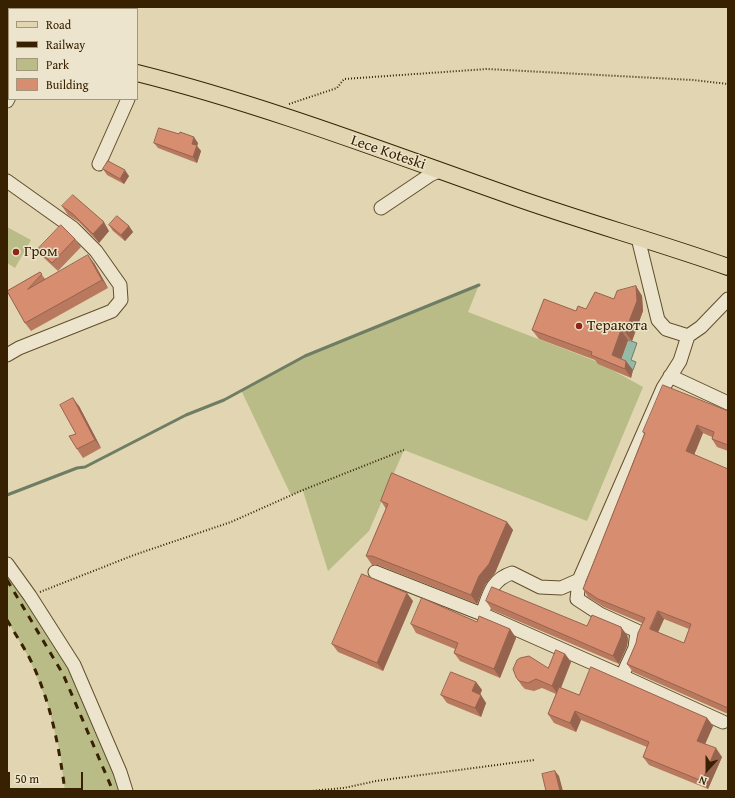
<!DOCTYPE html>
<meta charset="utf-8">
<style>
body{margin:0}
#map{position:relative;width:735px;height:798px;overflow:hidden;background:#e1d6b1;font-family:"Gentium Book Plus",serif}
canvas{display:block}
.frame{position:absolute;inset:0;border:8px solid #372100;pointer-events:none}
.legend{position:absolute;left:8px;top:8px;width:130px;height:92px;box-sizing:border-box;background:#ece4cc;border:1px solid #a4967a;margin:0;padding:5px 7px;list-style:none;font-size:12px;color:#372100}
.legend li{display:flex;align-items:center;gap:8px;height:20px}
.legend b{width:20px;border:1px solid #a4967a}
.north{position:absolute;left:687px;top:750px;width:40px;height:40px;-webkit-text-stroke:3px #ece4cc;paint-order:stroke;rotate:201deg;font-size:11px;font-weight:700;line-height:16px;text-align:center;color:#372100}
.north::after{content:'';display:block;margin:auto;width:14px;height:18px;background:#372100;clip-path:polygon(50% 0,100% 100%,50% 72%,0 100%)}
.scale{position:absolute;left:8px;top:772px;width:75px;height:18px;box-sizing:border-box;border:2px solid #372100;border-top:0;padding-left:5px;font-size:12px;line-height:14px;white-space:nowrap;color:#372100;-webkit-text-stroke:3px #ece4cc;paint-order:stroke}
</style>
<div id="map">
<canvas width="735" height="798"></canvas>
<div class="frame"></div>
<ul class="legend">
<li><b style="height:5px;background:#e1d6b1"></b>Road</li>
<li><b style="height:5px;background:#372100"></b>Railway</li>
<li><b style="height:11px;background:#b9bc87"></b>Park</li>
<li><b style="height:11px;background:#d78d6f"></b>Building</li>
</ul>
<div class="north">N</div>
<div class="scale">50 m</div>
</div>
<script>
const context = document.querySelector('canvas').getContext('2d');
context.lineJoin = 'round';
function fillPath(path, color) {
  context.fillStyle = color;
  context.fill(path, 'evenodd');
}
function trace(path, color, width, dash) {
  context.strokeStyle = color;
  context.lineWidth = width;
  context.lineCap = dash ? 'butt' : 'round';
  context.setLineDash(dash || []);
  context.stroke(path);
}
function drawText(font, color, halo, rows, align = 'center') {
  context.font = font + ' "Gentium Book Plus",serif';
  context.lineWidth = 3;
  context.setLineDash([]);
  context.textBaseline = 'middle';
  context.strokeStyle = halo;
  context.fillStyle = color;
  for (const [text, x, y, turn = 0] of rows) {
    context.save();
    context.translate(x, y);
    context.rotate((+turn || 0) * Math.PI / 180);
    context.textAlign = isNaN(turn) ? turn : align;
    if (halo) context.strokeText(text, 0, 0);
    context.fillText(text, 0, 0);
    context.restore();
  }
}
fillPath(new Path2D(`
 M 7,227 L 31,240 L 15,268 L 7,263 Z
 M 479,285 L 468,312 L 598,362 L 643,387 L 587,521 L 404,450 L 369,531 L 328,571 L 303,491 L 291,495 L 241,390 L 305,356 Z
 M 7,564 L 74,665 L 126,791 L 65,791 L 60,753 L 48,705 L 29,658 L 7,620 Z`), '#b9bc87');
const water = new Path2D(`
 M 628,340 L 637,343 L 631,360 L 636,362 L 633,370 L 619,365 Z`);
fillPath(water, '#95baa6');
trace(water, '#6f7d64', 1);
trace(new Path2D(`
 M 7,495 L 77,468 L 85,467 L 186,415 L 224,400 L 305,356 L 479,285`), '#6f7d64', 3);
const minor = new Path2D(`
 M 7,101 L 9,97
 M 99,164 L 128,99
 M 7,181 L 73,228 L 96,251 L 120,285 L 121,300 L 112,311 L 19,348 L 7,355
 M 381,208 L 430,175 L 439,171
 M 638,238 L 658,320 L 666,329 L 688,336 L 701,327 L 728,299
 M 688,336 L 680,361 L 663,388 L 579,580 L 577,599 L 600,614 L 637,631 L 635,648 L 622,676 L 723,722
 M 670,376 L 728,403
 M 7,564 L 30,596 L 74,665 L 120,772 L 126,791
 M 375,572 L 482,614
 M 579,580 L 561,588 L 540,587 L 512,573 C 491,580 489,595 482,614 L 622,676`);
const major = new Path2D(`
 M 7,39 L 9,40
 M 137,73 C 265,105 389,153 514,197 C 585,222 657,242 728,267`);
trace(minor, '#624e2c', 15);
trace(major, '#372100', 18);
trace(new Path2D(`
 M 289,104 L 337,88 L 344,79 L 487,69 L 693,80 L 728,84
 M 40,592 L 134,555 L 231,522 L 303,490 L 404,450
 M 310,791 L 344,788 L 376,781 L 534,760`), '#372100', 2, [1, 2]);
trace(minor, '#ece4cc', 13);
trace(major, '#e1d6b1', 16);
trace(new Path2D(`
 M 7,580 L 63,674 L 113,791
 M 7,620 C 14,632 22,644 29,657 C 50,698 59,746 65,791`), '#372100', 3, [7, 7]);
fillPath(new Path2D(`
 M 154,143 L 198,143 L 197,146 L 201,151 L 197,163 L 158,148 Z
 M 103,169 L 129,176 L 124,184 L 107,175 Z
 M 62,206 L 109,231 L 99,243 L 79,222 L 68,215 Z
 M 109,225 L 129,226 L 133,232 L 125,241 L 113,231 Z
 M 75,239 L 81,247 L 58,271 L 44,258 L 38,249 Z
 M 94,263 L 108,288 L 31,331 L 25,323 L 7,291 L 40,272 L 45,279 Z
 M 636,286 L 642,296 L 643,311 L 632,341 L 628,340 L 621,359 L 633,370 L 631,378 L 598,364 L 595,360 L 539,339 L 532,330 L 576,311 L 586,309 L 614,299 Z
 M 79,406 L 101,448 L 83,458 L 77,449 L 76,434 Z
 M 728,411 L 728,451 L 717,447 L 712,439 L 712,437 L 703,433 L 694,455 L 728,469 L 728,714 L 633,672 L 627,664 L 636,643 L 642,623 L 604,607 L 588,597 L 583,589 L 644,434 L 643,432 ZM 664,619 L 689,629 L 684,643 L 658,632 Z
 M 381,501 L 507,522 L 513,530 L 495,573 L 485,585 L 477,604 L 378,565 L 372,565 L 366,556 L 386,509 Z
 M 413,601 L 383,671 L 338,652 L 332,644 Z
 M 486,601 L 587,626 L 627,635 L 628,639 L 627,646 L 619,664 L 492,610 Z
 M 477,622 L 510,629 L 516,638 L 500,678 L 460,661 L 454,653 L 455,649 L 416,633 L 411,624 Z
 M 565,654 L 571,662 L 561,688 L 579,695 L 707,718 L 713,726 L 705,744 L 722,757 L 708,789 L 649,765 L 643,757 L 647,747 L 581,720 L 576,732 L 554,723 L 548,714 L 556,694 L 542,688 L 534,691 L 525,689 L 522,686 L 516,677 L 548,668 Z
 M 476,682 L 482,690 L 480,694 L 486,703 L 481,717 L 447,703 L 441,695 Z`), '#b9795f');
fillPath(new Path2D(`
 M 194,137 L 198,143 L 197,146 L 201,151 L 197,163 L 193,157 L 192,144 Z
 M 125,170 L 129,176 L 124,184 L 120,179 Z
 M 104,222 L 109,231 L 99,243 L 93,234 Z
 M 129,226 L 133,232 L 125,241 L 121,235 Z
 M 88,255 L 94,263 L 108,288 L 102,280 Z
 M 636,286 L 642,296 L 643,311 L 632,341 L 625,332 Z
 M 621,330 L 628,340 L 619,365 L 612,355 Z
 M 626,361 L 633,370 L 631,378 L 625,369 Z
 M 73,398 L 79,406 L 101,448 L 95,440 Z
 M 697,425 L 703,433 L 692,460 L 686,451 Z
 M 507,522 L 513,530 L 495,573 L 485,585 L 477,604 L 471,595 L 479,576 Z
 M 407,593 L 413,601 L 383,671 L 377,663 Z
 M 658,611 L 664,619 L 656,637 L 650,629 Z
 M 621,627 L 627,635 L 628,639 L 627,646 L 619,664 L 613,656 Z
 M 510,629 L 516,638 L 500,678 L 494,669 Z
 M 565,654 L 571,662 L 558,695 L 552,686 Z
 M 476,682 L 482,690 L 478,700 L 472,691 Z
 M 481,695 L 486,703 L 481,717 L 475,708 Z
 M 575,711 L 581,720 L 576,732 L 570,723 Z
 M 707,718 L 713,726 L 703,749 L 697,741 Z
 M 716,748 L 722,757 L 708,789 L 702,781 Z
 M 555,771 L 559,776 L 563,791 L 560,791 Z`), '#96634e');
const building = new Path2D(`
 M 159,128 L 179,134 L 180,132 L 194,137 L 192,144 L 197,145 L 193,157 L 154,143 Z
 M 108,161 L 125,170 L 120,179 L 103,169 Z
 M 73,195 L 104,222 L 93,234 L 73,214 L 62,206 Z
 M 117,216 L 129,226 L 121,235 L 109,225 Z
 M 61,225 L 75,239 L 52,263 L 38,249 Z
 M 88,255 L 102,280 L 25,323 L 7,291 L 40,272 L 42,274 L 28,289 Z
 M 636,286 L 637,301 L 625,332 L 621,330 L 612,355 L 626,361 L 625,369 L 591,355 L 592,352 L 532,330 L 544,299 L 576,311 L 578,306 L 586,309 L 595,292 L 614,299 L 617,291 Z
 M 663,385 L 728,411 L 728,445 L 712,439 L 714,432 L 697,425 L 686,451 L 728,469 L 728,708 L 627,664 L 636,643 L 638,633 L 645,618 L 598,599 L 583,589 L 645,433 L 643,432 ZM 658,611 L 691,624 L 684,643 L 650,629 Z
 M 73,398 L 95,440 L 77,449 L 69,436 L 76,434 L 60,405 Z
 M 392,473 L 507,522 L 489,564 L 479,576 L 471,595 L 372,556 L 366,556 L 388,504 L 381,501 Z
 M 362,574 L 407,593 L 377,663 L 332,644 Z
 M 492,587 L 587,626 L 592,615 L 621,627 L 622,631 L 621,637 L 613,656 L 486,601 Z
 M 422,598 L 477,622 L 479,616 L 510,629 L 494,669 L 454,653 L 458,643 L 411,624 Z
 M 556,650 L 565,654 L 552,686 L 536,679 L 528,683 L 519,681 L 516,677 L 513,669 L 517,660 L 520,658 L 529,656 L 548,668 Z
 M 591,667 L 707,718 L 697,741 L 716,748 L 702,781 L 643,757 L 649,742 L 575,711 L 570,723 L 548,714 L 559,687 L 579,695 Z
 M 451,672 L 476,682 L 472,691 L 481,695 L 475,708 L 441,695 Z
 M 555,771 L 560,791 L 546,791 L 542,774 Z`);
fillPath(building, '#d78d6f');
trace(building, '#96634e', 1);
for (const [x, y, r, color] of [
 [16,252,4,"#8f2418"],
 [579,326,4,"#8f2418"]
]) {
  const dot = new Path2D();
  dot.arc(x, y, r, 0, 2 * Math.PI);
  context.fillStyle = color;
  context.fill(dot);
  trace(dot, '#ece4cc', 1.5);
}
drawText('15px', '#372100', '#ece4cc', [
 ["Lece Koteski",388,153,19]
]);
drawText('15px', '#372100', '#ece4cc', [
 ["Гром",24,252],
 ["Теракота",587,326]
], 'left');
</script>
